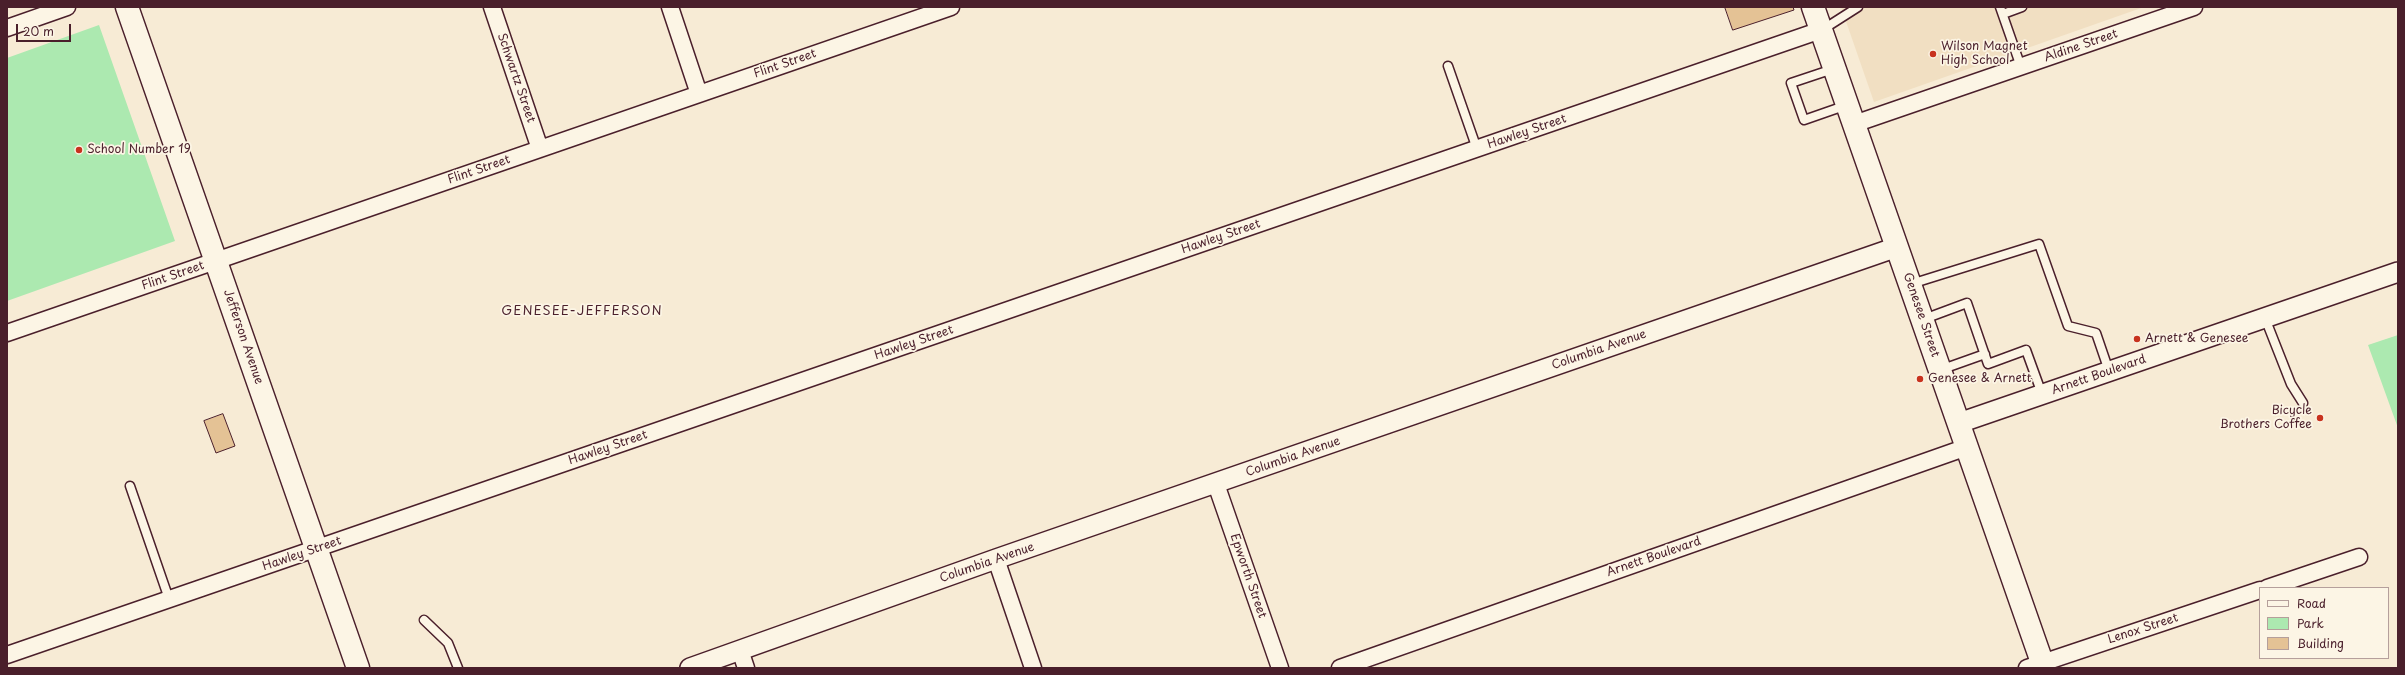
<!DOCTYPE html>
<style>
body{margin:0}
#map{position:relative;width:2405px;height:675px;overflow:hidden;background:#f7ebd5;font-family:"Playpen Sans",sans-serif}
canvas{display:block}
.frame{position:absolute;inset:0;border:8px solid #4a1f2b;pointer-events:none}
.legend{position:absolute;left:2259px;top:587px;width:130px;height:72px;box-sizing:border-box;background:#fcf5e5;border:1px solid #b59f9b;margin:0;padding:5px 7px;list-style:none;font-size:12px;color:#4a1f2b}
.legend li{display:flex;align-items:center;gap:8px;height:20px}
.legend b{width:20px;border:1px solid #b59f9b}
.scale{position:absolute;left:16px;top:24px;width:55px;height:18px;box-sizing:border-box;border:2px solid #4a1f2b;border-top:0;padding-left:5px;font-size:12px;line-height:14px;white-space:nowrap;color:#4a1f2b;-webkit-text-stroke:3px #fcf5e5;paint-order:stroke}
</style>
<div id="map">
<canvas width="2405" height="675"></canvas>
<div class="frame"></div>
<ul class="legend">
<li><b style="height:5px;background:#fcf5e5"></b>Road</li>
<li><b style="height:11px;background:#ace9b0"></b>Park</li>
<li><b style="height:11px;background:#e4c295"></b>Building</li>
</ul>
<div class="scale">20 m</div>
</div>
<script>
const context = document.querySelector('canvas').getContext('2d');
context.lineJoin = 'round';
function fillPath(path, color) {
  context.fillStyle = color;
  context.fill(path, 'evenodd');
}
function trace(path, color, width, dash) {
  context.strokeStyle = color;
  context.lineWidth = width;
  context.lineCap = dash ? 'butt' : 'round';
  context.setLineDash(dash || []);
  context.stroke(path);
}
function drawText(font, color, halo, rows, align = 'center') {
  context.font = font + ' "Playpen Sans",sans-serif';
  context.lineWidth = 3.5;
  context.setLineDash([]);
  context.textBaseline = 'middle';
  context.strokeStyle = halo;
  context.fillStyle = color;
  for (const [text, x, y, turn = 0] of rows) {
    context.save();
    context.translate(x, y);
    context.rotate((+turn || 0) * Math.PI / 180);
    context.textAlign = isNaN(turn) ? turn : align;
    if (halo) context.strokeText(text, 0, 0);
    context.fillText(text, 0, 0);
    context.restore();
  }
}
fillPath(new Path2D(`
 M 1841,7 L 2144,7 L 1874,102 Z`), '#f1dfc2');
fillPath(new Path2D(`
 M 99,25 L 175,241 L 7,301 L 7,58 Z
 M 2398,335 L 2398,428 L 2368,345 Z`), '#ace9b0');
const building = new Path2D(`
 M 1725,7 L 1793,7 L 1794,10 L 1733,30 Z
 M 223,414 L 235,446 L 216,453 L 204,421 Z`);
fillPath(building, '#e4c295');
trace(building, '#4a1f2b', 1);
const service = new Path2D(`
 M 2000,7 L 2021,67
 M 2003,14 L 2022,7
 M 1822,30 L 1858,7
 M 1448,66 L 1477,149
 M 1833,69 L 1791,83 L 1804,120 L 1847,105
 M 1911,284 L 2039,244 L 2068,326 L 2096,333 L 2109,371
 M 2265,318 L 2291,384 L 2303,403
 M 1924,319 L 1967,303 L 1988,364 L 2026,350 L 2042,394
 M 1940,370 L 1985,354
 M 130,486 L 169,599
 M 424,620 L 448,643 L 458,668`);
const minor = new Path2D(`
 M 492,7 L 540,149
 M 670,7 L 699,94
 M 7,28 L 67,7
 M 1854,124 L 2194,7
 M 7,333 L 951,7
 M 1216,484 L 1280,668
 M 996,559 L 1033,668
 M 2267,588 L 2359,557
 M 740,650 L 746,668
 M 7,655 L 1821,30
 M 1340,668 L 1967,447
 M 2027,668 L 2260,590`);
const tertiary = new Path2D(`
 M 1959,423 L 2398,272
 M 690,668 L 996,559 L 1897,247`);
const secondary = new Path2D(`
 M 127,7 L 358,668`);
const primary = new Path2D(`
 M 1813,7 L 2044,668`);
trace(service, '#4a1f2b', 11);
trace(minor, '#4a1f2b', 19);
trace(tertiary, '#4a1f2b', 22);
trace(secondary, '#4a1f2b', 25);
trace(primary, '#4a1f2b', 25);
trace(service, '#fcf5e5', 8);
trace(minor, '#fcf5e5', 16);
trace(tertiary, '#fcf5e5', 19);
trace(secondary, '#fcf5e5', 22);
trace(primary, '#fcf5e5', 22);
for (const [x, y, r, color] of [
 [1933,54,4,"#c8321e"],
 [79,150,4,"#c8321e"],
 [2137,339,4,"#c8321e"],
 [1920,379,4,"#c8321e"],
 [2320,418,4,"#c8321e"]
]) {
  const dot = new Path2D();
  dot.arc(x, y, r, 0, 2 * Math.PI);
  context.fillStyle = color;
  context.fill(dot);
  trace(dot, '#fcf5e5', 1.5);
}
drawText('12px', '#4a1f2b', '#fcf5e5', [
 ["Aldine Street",2081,46,-19],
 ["Flint Street",785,64,-19],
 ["Schwartz Street",516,78,71],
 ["Hawley Street",1527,132,-19],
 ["Flint Street",479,170,-19],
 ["Hawley Street",1221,237,-19],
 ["Flint Street",173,276,-19],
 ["Genesee Street",1921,315,71],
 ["Jefferson Avenue",243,337,71],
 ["Hawley Street",914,343,-19],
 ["Columbia Avenue",1599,350,-19],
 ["Arnett Boulevard",2099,375,-19],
 ["Hawley Street",608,448,-19],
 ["Columbia Avenue",1293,457,-19],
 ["Hawley Street",302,554,-19],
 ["Arnett Boulevard",1654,557,-19],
 ["Columbia Avenue",987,563,-19],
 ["Epworth Street",1248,576,71],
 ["Lenox Street",2143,629,-18]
]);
drawText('12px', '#4a1f2b', '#fcf5e5', [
 ["Wilson Magnet",1941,47],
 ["High School",1941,61],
 ["School Number 19",87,150],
 ["Arnett & Genesee",2145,339],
 ["Genesee & Arnett",1928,379],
 ["Bicycle",2312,411,"right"],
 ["Brothers Coffee",2312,425,"right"]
], 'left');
context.letterSpacing = '1px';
drawText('13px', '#4a1f2b', '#fcf5e5', [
 ["GENESEE-JEFFERSON",582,311]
]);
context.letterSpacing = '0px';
</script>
